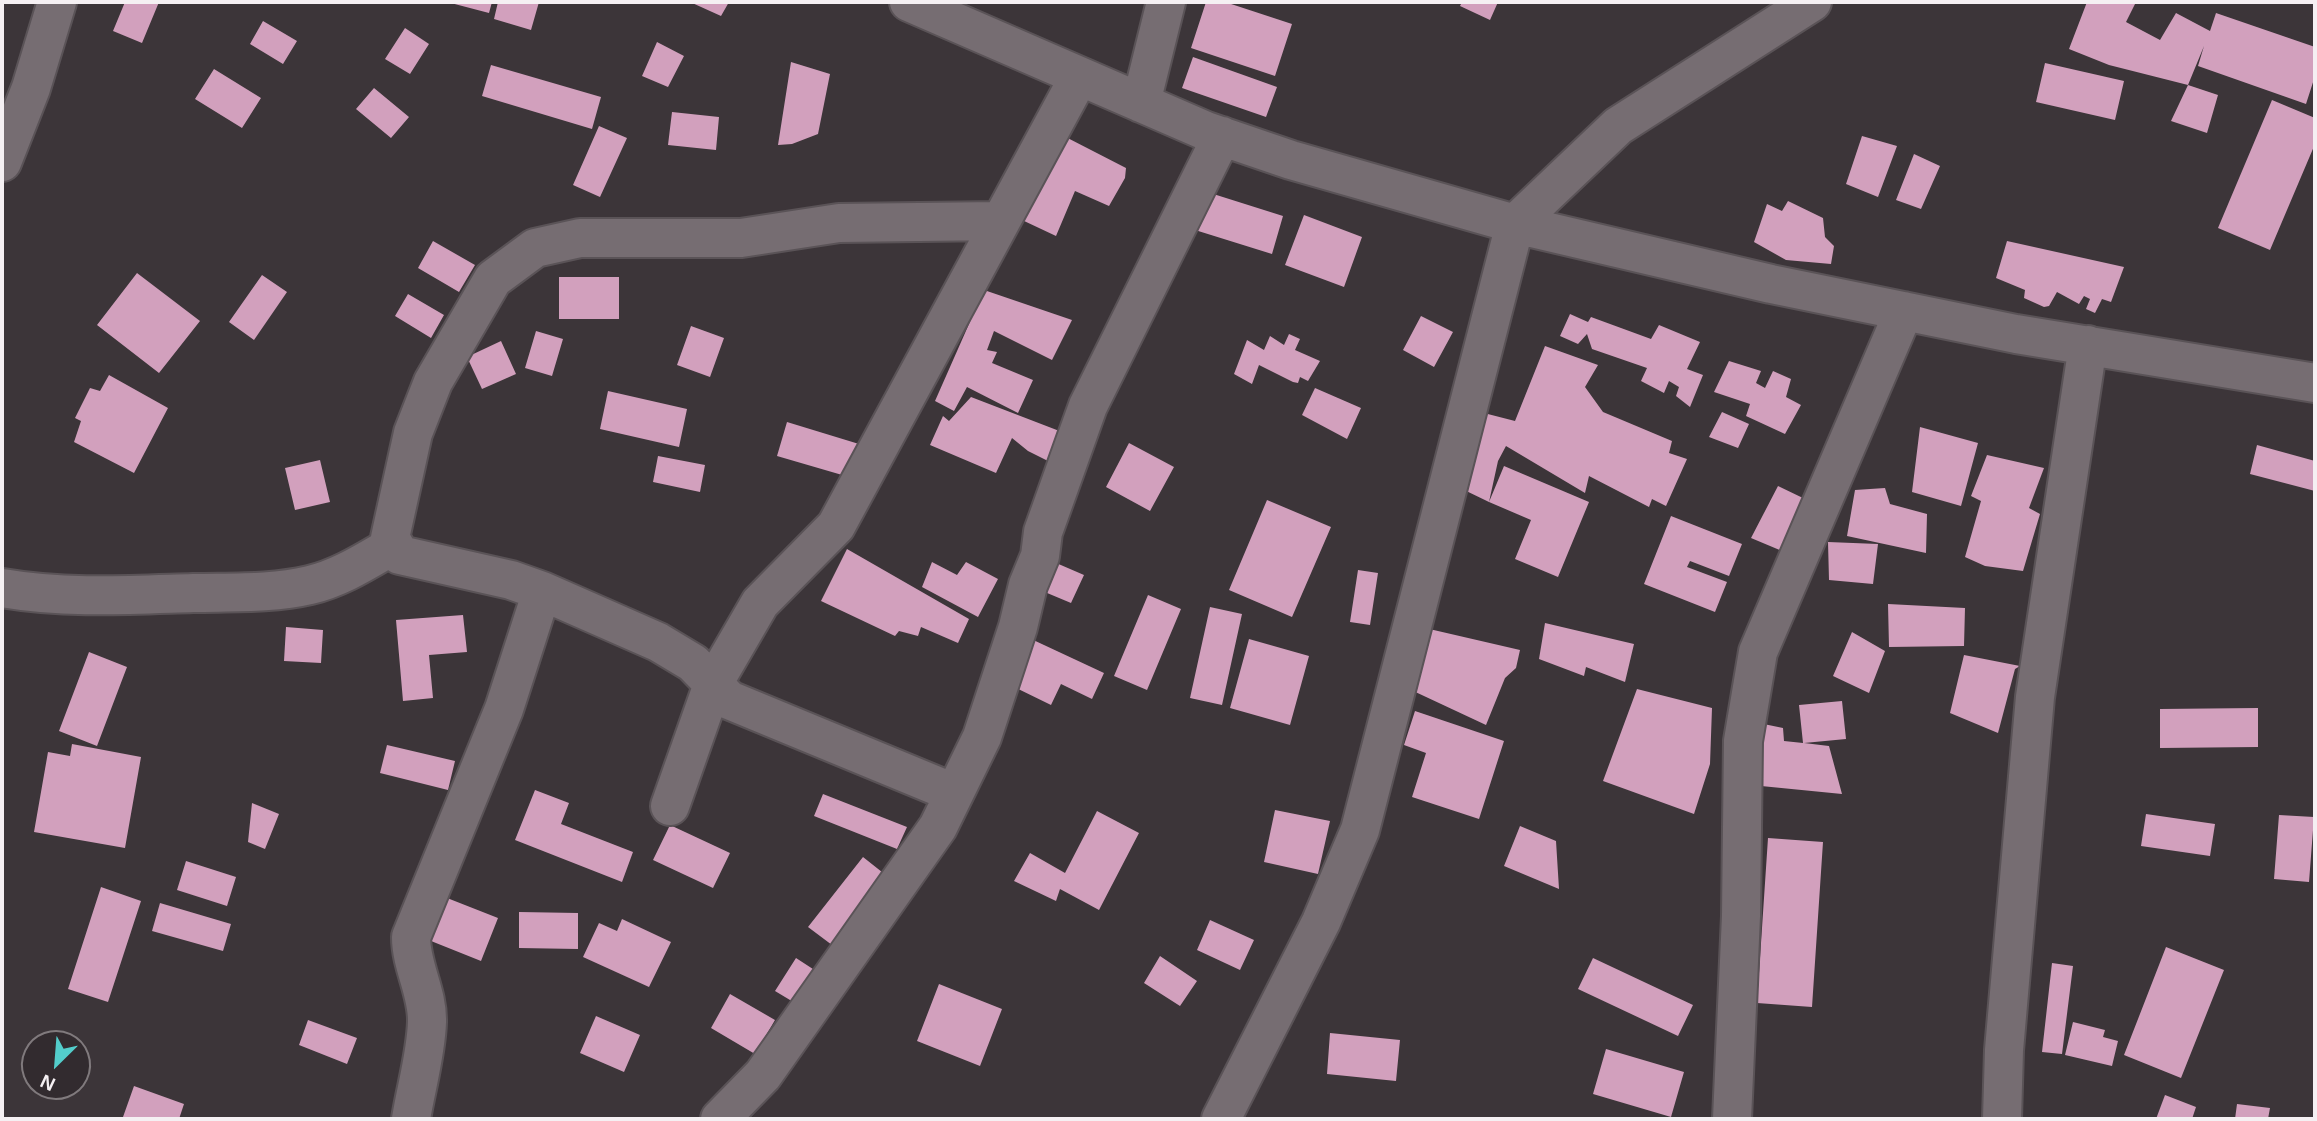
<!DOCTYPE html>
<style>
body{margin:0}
#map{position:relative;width:2317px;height:1121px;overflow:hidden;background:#3c3539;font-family:Helvetica,sans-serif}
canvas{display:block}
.frame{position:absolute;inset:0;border:4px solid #f5f0f3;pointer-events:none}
.north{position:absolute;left:21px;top:1030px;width:70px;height:70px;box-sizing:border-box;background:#322b2f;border:2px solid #807a7d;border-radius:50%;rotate:205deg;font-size:19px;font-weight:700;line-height:28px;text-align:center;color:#f5f0f3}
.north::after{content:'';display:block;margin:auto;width:24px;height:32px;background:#53cdcb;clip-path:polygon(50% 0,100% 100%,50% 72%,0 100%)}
</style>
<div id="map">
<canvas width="2317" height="1121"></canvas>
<div class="frame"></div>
<div class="north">N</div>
</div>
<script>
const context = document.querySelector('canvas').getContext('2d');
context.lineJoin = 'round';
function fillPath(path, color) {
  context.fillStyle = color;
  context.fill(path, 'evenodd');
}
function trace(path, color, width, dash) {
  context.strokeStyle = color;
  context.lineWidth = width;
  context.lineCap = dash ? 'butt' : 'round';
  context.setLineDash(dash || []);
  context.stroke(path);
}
fillPath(new Path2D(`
 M 125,2 L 159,2 L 142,43 L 113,31 Z
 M 447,2 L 492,2 L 489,13 Z
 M 498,2 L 539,2 L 531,30 L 494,19 Z
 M 690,2 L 729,2 L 721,16 Z
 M 1206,2 L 1225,2 L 1292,24 L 1275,76 L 1191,48 Z
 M 1462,2 L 1498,2 L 1490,20 L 1460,6 Z
 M 2087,2 L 2136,2 L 2126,22 L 2160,40 L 2176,13 L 2210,31 L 2216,13 L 2315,47 L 2315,76 L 2306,104 L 2198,66 L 2204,46 L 2188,85 L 2109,65 L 2069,49 Z
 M 263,21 L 297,41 L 283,64 L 250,44 Z
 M 405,28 L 429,44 L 410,74 L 385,59 Z
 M 657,42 L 684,56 L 668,87 L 642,76 Z
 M 1193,57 L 1277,87 L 1266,117 L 1182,88 Z
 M 791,62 L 830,74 L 818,134 L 792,144 L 778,145 Z
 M 2045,63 L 2124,81 L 2115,120 L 2036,102 Z
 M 491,65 L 601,97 L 592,129 L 482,96 Z
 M 214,69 L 261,98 L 242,128 L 195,99 Z
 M 2188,85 L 2218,95 L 2207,133 L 2171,121 Z
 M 374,88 L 409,117 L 391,138 L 356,109 Z
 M 2272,100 L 2315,118 L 2315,144 L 2270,250 L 2218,228 Z
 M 672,112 L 719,117 L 716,150 L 668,145 Z
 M 599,126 L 627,138 L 600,197 L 573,185 Z
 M 1054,131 L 1126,168 L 1125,178 L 1109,206 L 1075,191 L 1056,236 L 1022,220 L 1009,246 L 998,241 Z
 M 1862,136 L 1897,146 L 1878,197 L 1846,184 Z
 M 1914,154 L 1940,166 L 1921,209 L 1896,200 Z
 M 1207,192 L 1283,216 L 1272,254 L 1195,230 Z
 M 1788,201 L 1823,218 L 1825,237 L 1834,246 L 1831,264 L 1786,260 L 1754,242 L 1767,204 L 1782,211 Z
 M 1304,215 L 1362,237 L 1344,287 L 1285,265 Z
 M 433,241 L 475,265 L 459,292 L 418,268 Z
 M 2007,241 L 2124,267 L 2111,302 L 2102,299 L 2095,313 L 2086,309 L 2090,299 L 2084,296 L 2079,304 L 2057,292 L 2049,306 L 2044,307 L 2024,298 L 2025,290 L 1996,278 Z
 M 137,273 L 200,321 L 159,373 L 97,325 Z
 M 262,275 L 287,292 L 254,340 L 229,322 Z
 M 559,277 L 619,277 L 619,319 L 559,319 Z
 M 984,290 L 1072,320 L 1052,360 L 994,331 L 987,350 L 997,352 L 992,363 L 1033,380 L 1018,413 L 967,387 L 954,411 L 935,401 Z
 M 408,294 L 444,315 L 431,338 L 395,316 Z
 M 1570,314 L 1588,322 L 1591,317 L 1651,339 L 1659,325 L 1700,342 L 1687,369 L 1703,375 L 1690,407 L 1676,396 L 1679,387 L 1669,381 L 1664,393 L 1641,381 L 1647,368 L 1592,349 L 1587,334 L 1578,344 L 1560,336 Z
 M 1421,316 L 1453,332 L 1434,367 L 1403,350 Z
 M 691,326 L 724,338 L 710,377 L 677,365 Z
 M 536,331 L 563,339 L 552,376 L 525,368 Z
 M 1289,334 L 1300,339 L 1295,350 L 1320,361 L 1308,381 L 1300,377 L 1298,383 L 1293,382 L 1259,365 L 1252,384 L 1234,374 L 1247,340 L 1264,350 L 1270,336 L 1284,345 Z
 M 501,341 L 516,374 L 482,389 L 467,357 Z
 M 1545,346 L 1598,365 L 1585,387 L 1603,412 L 1672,441 L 1669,453 L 1687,459 L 1666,506 L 1652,499 L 1649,507 L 1589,476 L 1585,493 L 1506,446 L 1498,461 L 1489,502 L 1458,487 L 1480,412 L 1515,421 Z
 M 1729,361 L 1761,371 L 1756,383 L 1765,388 L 1773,371 L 1791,379 L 1786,397 L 1801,405 L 1785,434 L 1746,416 L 1750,404 L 1714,392 Z
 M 109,375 L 168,408 L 134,473 L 74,442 L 81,421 L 75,418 L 90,388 L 100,391 Z
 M 1315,388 L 1361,408 L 1347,439 L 1302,415 Z
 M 608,391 L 687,409 L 679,447 L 600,429 Z
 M 971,397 L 1062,432 L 1048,461 L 1028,451 L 1012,438 L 996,473 L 930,445 L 943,416 L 949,421 Z
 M 1722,412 L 1749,424 L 1738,448 L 1709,437 Z
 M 787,422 L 859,444 L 849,477 L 777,456 Z
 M 1920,427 L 1978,443 L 1961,506 L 1912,492 Z
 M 1129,443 L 1174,467 L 1150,511 L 1106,487 Z
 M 2257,445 L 2315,461 L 2315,491 L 2250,474 Z
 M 1987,455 L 2044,468 L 2029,508 L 2040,514 L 2023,571 L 1985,566 L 1965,557 L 1981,501 L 1971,496 Z
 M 658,456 L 705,465 L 700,492 L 653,482 Z
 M 320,460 L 330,502 L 295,510 L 285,468 Z
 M 1504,466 L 1589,502 L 1558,577 L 1515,559 L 1531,520 L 1489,502 Z
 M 1778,486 L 1805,499 L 1782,551 L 1751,538 Z
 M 1885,488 L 1890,504 L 1927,514 L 1926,553 L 1847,536 L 1855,490 Z
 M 1267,500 L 1331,527 L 1292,617 L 1229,590 Z
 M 1671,516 L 1742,544 L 1729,576 L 1690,561 L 1687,567 L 1727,582 L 1715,612 L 1644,584 Z
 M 1828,542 L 1878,544 L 1873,584 L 1829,580 Z
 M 847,549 L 969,619 L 958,643 L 921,627 L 918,636 L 899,631 L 895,636 L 821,601 Z
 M 1040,556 L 1084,575 L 1071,603 L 1028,585 Z
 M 932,562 L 957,575 L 966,562 L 998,579 L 978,617 L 922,587 Z
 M 1358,570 L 1378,573 L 1370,625 L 1350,622 Z
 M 1148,595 L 1181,609 L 1147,690 L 1114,676 Z
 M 1888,604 L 1965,608 L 1964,646 L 1889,647 Z
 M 1210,607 L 1242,614 L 1222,705 L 1190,698 Z
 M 463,615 L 467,652 L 429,655 L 433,698 L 403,701 L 396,620 Z
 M 1545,623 L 1634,644 L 1625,682 L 1586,667 L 1584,676 L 1539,659 Z
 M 286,627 L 323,630 L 321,663 L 284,661 Z
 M 1425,628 L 1520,650 L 1516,668 L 1505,678 L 1486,725 L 1409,689 Z
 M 1852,632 L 1885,651 L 1869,693 L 1833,676 Z
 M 1029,638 L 1104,673 L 1092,699 L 1061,684 L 1051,705 L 1008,684 Z
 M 1249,639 L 1309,656 L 1290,725 L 1230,708 Z
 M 89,652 L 127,667 L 97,746 L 59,731 Z
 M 1964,655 L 2020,666 L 2015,669 L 1998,733 L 1950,713 Z
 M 1637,689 L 1712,708 L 1710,764 L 1694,814 L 1603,781 Z
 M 1842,701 L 1846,739 L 1804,743 L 1829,746 L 1842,794 L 1751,785 L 1754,722 L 1783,728 L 1784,741 L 1803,743 L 1799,705 Z
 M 2258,708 L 2258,747 L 2160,748 L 2160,709 Z
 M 1415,711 L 1504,741 L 1479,819 L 1412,797 L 1426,753 L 1404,745 Z
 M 72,744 L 141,757 L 125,848 L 34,832 L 48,752 L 70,756 Z
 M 387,745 L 455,761 L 448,790 L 380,773 Z
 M 535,790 L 569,803 L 561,824 L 633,852 L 622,882 L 515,840 Z
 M 823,794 L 907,827 L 897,849 L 814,816 Z
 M 252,803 L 279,814 L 265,849 L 248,842 Z
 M 1275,810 L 1330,821 L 1318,874 L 1264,862 Z
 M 1097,811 L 1139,833 L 1099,910 L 1060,889 L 1056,901 L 1014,881 L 1030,853 L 1065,873 Z
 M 2146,814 L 2215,824 L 2210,856 L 2141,846 Z
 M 2279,815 L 2314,817 L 2309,882 L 2274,879 Z
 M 670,825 L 730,853 L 713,888 L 653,860 Z
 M 1520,826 L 1556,841 L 1559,889 L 1504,866 Z
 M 1768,838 L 1823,842 L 1812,1007 L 1757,1003 Z
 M 863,857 L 887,876 L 832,945 L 808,927 Z
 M 186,861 L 236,877 L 227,906 L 177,890 Z
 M 101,887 L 141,901 L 108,1002 L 68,989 Z
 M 442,896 L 498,918 L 481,961 L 426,939 Z
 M 160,903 L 231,924 L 223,951 L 152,931 Z
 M 519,912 L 578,913 L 578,949 L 519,948 Z
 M 622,919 L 671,942 L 649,987 L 583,957 L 599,923 L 617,931 Z
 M 1210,920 L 1254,940 L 1240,970 L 1197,950 Z
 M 2166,947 L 2224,970 L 2181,1078 L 2124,1055 Z
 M 1160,956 L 1197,981 L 1180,1006 L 1144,983 Z
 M 796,958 L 816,971 L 795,1003 L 775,991 Z
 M 1593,958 L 1693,1005 L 1678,1036 L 1578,989 Z
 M 2052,963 L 2073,966 L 2062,1054 L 2042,1052 Z
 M 939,984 L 1002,1009 L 980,1066 L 917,1041 Z
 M 730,994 L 775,1020 L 755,1054 L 711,1028 Z
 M 596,1016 L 640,1035 L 624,1072 L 580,1053 Z
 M 308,1020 L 357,1038 L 347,1064 L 299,1045 Z
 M 2073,1022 L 2105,1030 L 2103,1037 L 2118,1041 L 2112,1066 L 2065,1055 Z
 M 1330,1033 L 1400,1040 L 1396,1081 L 1327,1074 Z
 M 1606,1049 L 1684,1072 L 1671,1117 L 1593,1094 Z
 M 134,1086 L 184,1104 L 179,1119 L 123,1117 Z
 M 2165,1095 L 2196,1107 L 2192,1119 L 2156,1119 Z
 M 2237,1104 L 2270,1108 L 2268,1119 L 2235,1119 Z`), '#d2a0bd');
const minor = new Path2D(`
 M 909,2 L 1206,131 L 1291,160 L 1515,224 L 1771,284 L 2016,334 L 2315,383
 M 1141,103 L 1166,2
 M 2,162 L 31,88 L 57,2
 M 2,588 C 66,599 129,595 193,593 C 232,592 272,594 310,585 C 340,578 366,561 392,546
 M 954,793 L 729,700 L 693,663 L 658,642 L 542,591 L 511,580 L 400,555 L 390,538 L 413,433 L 433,382 L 493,279 L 535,248 L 580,238 L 741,238 L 839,223 L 999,221
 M 670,806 L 713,684 L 760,603 L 836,526 L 1079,77
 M 411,1119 C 416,1088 426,1054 427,1022 C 428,993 411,966 411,937 L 504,709 L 542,591
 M 720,1119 L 763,1075 L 938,827 L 982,737 L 1018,627 L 1028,585 L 1040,556 L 1043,532 L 1088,406 L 1222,136
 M 1221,1119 L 1321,922 L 1360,830 L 1515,224 L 1618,126 L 1812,2
 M 1732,1119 L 1741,916 L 1743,741 L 1758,652 L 1904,311
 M 2002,1119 L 2004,1050 L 2035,697 L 2088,345`);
trace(minor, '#5a5357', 42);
trace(minor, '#766d72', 38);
</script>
